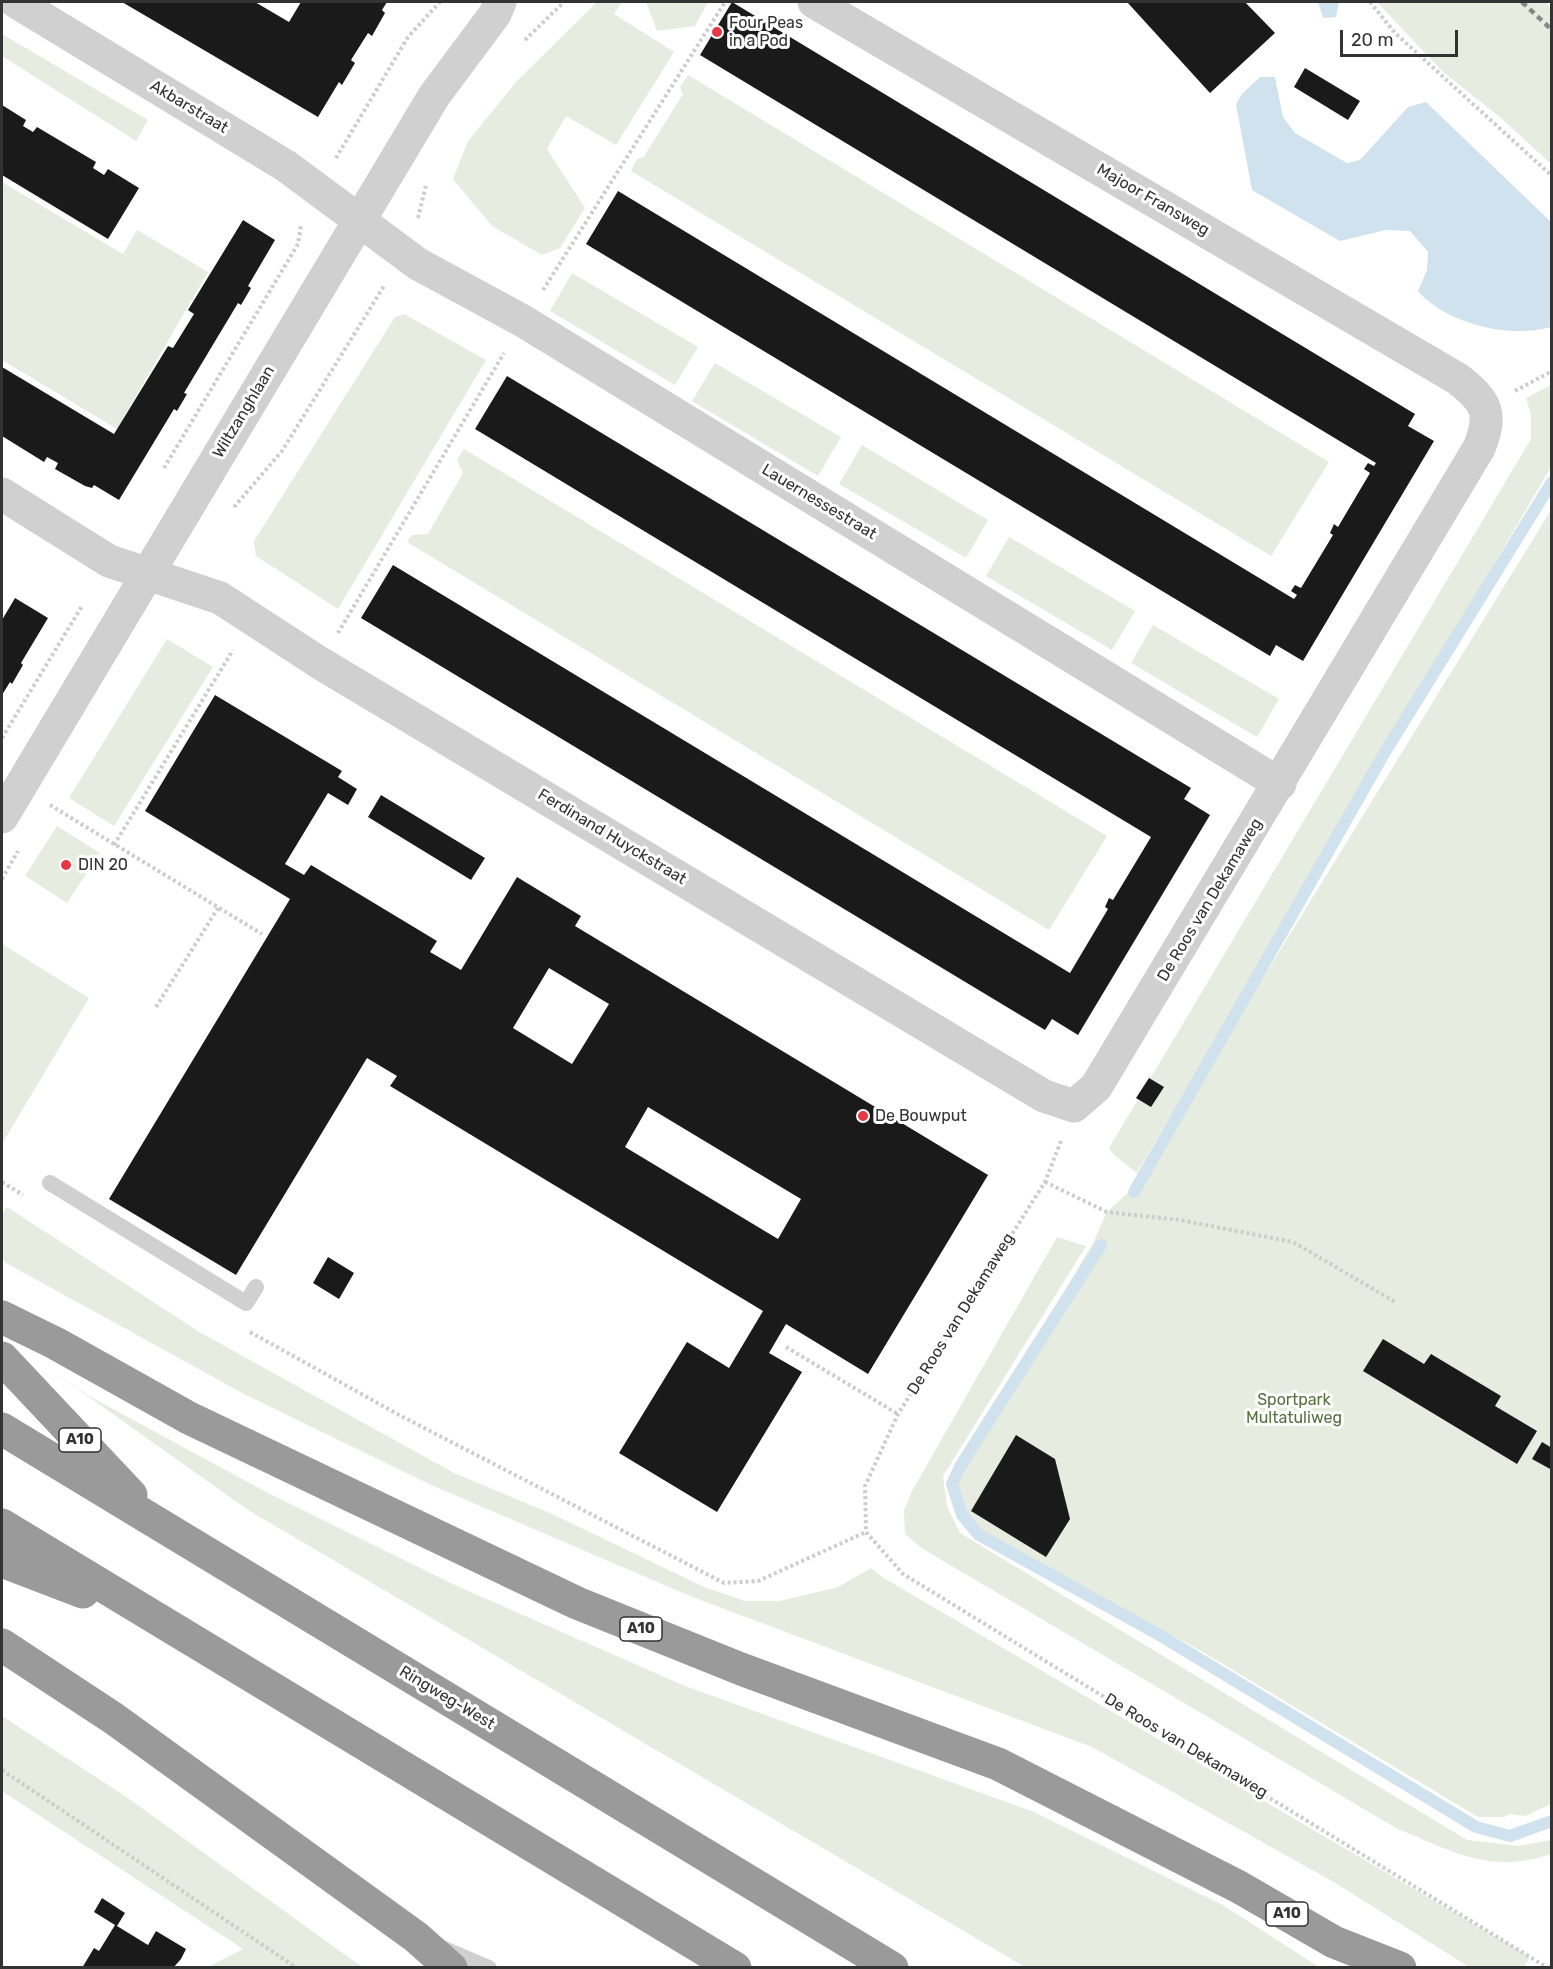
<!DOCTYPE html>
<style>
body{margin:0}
#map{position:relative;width:1553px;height:1969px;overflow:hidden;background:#fff;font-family:Rubik,sans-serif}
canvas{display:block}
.frame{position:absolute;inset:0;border:3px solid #333;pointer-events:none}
.scale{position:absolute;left:1340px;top:30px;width:118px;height:27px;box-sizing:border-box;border:3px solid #333;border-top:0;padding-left:8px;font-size:18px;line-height:21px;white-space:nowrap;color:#333;-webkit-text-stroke:4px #fff;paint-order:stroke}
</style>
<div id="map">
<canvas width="1553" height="1969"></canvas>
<div class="frame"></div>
<div class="scale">20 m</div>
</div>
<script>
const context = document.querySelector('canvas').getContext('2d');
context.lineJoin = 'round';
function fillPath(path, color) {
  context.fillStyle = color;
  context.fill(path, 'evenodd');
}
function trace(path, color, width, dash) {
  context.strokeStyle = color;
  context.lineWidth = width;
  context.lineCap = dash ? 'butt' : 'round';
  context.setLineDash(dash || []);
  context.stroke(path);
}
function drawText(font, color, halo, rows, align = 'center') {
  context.font = font + ' Rubik,sans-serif';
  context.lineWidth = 6;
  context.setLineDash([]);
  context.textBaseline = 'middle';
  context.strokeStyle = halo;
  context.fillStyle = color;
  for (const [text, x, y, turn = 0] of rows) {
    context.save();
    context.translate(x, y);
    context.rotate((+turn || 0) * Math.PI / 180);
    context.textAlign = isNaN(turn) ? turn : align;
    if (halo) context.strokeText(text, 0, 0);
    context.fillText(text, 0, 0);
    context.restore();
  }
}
fillPath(new Path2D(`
 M 597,2 L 622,2 L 614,14 L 674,52 L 616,145 L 566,116 L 547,149 L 585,208 L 560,248 L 542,255 L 492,226 L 453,179 L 468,141 L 518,80 Z
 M 646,2 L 708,2 L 695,26 L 657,31 Z
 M 1377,2 L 1545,2 L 1552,8 L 1551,164 L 1501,118 L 1443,72 Z
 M 2,34 L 148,120 L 136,141 L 2,56 Z
 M 688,75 L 1329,462 L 1271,556 L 631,171 L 637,159 L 643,158 L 683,94 L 680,87 Z
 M 2,182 L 123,254 L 137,230 L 208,272 L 117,429 L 2,360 Z
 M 572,273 L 698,347 L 675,385 L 550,311 Z
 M 404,314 L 486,360 L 338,609 L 256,556 L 254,541 L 395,317 Z
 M 715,363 L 841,437 L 818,476 L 692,401 Z
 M 1551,385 L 1551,467 L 1137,1173 L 1114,1155 L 1109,1148 L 1531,439 L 1531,415 L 1526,398 Z
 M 862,445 L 988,520 L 966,558 L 839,484 Z
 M 464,449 L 1107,836 L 1049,930 L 407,542 L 412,535 L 428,534 L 463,473 L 457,460 Z
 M 1551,510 L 1551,1804 L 1525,1816 L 1509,1814 L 1504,1817 L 1478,1817 L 1203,1652 L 967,1526 L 952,1494 L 961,1465 L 1093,1243 L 1107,1212 L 1135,1186 Z
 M 1009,537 L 1135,611 L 1112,650 L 986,576 Z
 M 1153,625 L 1279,699 L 1257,737 L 1131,663 Z
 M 167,639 L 213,667 L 114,826 L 69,798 Z
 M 57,826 L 100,853 L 67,903 L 25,876 Z
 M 2,944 L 89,998 L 2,1144 Z
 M 7,1207 L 201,1333 L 454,1473 L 552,1514 L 704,1587 L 745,1601 L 780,1601 L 838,1587 L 871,1568 L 882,1577 L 1530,1957 L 1524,1967 L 1469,1967 L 1332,1881 L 1092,1747 L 690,1596 L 429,1484 L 246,1395 L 6,1263 L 2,1258 L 2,1214 Z
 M 1057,1237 L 1086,1246 L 943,1476 L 947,1506 L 960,1533 L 1467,1840 L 1518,1846 L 1551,1840 L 1551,1854 C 1491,1875 1451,1851 1396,1828 L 923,1549 L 905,1534 L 904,1511 L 912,1491 Z
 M 51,1370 L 89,1396 L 268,1493 L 459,1587 L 685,1686 L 1034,1812 L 1221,1904 L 1319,1967 L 1025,1967 L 248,1510 Z
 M 2,1716 L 125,1796 L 362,1967 L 208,1967 L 243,1949 L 2,1791 Z`), '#e6ecdf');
fillPath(new Path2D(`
 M 1318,2 L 1339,2 L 1336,17 L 1323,18 Z
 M 1260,77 L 1275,77 L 1283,117 L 1295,133 L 1347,163 L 1360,160 L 1408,107 L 1426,102 L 1551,222 L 1551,327 C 1511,339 1446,324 1418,291 L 1427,270 L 1428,252 L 1410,231 L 1386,230 L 1340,241 L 1252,190 L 1236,104 L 1242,94 Z`), '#cfe2ee');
trace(new Path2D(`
 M 1134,1192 L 1385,752 L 1552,482
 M 1101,1245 L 961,1465 L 952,1484 L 962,1515 L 979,1535 L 1163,1637 L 1476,1827 L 1510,1836 L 1552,1821`), '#cfe2ee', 12);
fillPath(new Path2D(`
 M 122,2 L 255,2 L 289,22 L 301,2 L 387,2 L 382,10 L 385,13 L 372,36 L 368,33 L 351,60 L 355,63 L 342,85 L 339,82 L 318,117 Z
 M 732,2 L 1415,414 L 1408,426 L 1434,441 L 1303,661 L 1276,645 L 1270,656 L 586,244 L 618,191 L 1294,599 L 1297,595 L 1291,591 L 1295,585 L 1301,588 L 1333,535 L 1330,533 L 1334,524 L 1338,527 L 1370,473 L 1364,469 L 1368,463 L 1374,466 L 1376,463 L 700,55 Z
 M 1127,2 L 1245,2 L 1275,33 L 1210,93 Z
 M 1305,68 L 1360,101 L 1348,120 L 1294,87 Z
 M 2,105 L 26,120 L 23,126 L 33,132 L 37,127 L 96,162 L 93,168 L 104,175 L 108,169 L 139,188 L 108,239 L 2,175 Z
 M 243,220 L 275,240 L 248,286 L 251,288 L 241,305 L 238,303 L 184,393 L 187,394 L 177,411 L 174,409 L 119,500 L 94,485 L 92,488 L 85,486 L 55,469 L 58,463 L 47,457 L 44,462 L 2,436 L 2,367 L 114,434 L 168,346 L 173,348 L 194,314 L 188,310 Z
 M 507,376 L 1191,788 L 1184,799 L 1210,815 L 1078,1035 L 1052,1019 L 1045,1030 L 361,618 L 393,565 L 1070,973 L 1108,909 L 1105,907 L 1109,898 L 1113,900 L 1151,837 L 475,429 Z
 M 15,598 L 48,618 L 21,663 L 23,665 L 12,684 L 10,682 L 2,695 L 2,620 Z
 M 215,695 L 342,771 L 338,777 L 357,789 L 348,805 L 328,793 L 285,864 L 304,875 L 311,865 L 437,941 L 430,952 L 461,970 L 517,877 L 581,916 L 575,926 L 988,1175 L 868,1374 L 786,1324 L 769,1353 L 802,1372 L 717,1512 L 619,1453 L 687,1342 L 729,1368 L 763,1311 L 390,1086 L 397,1076 L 367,1058 L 236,1275 L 109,1199 L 290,899 L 145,811 ZM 549,968 L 609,1004 L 572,1064 L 513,1028 ZM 648,1107 L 801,1199 L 778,1239 L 625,1147 Z
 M 381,795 L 485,858 L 471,880 L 368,817 Z
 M 1149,1078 L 1164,1087 L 1151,1107 L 1136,1098 Z
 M 328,1257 L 354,1273 L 339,1299 L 313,1283 Z
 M 1383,1339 L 1424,1364 L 1431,1354 L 1501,1396 L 1495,1406 L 1537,1431 L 1517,1464 L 1363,1371 Z
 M 1016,1435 L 1055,1459 L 1070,1519 L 1046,1557 L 971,1511 Z
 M 1542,1442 L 1552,1448 L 1552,1470 L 1532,1459 Z
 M 102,1898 L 125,1913 L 117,1926 L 148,1945 L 156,1931 L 186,1949 L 181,1959 L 173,1968 L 82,1968 L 94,1948 L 99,1951 L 115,1925 L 94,1912 Z`), '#1a1a1a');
trace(new Path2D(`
 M 1370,2 L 1395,33 L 1552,176
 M 525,40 L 564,2
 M 336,158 L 408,37 L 440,2
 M 418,218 L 426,185
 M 543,290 L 725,2
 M 1515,391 L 1552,371
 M 164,468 L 298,244 L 301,225
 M 234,507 L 282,451 L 384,286
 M 338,633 L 504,353
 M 2,738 L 82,606
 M 50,805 L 262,934
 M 114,845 L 233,650
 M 2,879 L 18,851
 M 156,1007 L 218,908
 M 1061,1141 L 1045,1182 L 898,1414 L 865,1486 L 866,1532 L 903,1574 L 1548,1968
 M 2,1182 L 23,1195
 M 1045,1182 L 1107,1212 L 1180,1220 L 1293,1242 L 1397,1303
 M 250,1332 L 401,1416 L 724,1583 L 758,1581 L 866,1532
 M 786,1347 L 898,1414
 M 2,1770 L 297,1968`), '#cdcdcd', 4, [3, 3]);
trace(new Path2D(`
 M 50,1183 L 246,1303 L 256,1287
 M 442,1948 L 489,1968`), '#d0d0d0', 16);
trace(new Path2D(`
 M 16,2 L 286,166 L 418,264 L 523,321 L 1280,784
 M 2,494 L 109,561 L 220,598 L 320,663 L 1044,1096 L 1074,1106 L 1096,1087 L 1479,448 C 1493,413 1487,402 1458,379 L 814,2
 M 2,817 L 434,96 L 495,14 L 500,2`), '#d0d0d0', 33);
trace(new Path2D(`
 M 2,1317 L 55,1343 L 189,1418 L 577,1603 L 741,1669 L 998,1764 L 1239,1887 L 1334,1942 L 1400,1968
 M 2,1358 L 131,1495
 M 2,1429 L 892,1968
 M 2,1525 L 735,1968
 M 2,1561 L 83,1592
 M 2,1645 L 113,1718 L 416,1937 L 451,1968`), '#9a9a9a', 33);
trace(new Path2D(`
 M 1522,2 L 1552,30`), '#888', 4.5, [6, 4.5]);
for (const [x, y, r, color] of [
 [717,32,6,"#e63946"],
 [66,865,6,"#e63946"],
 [863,1116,6,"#e63946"]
]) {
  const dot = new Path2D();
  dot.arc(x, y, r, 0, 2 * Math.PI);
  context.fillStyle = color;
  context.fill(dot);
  trace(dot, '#fff', 2);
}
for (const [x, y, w] of [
 [80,1440,42],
 [641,1629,42],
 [1287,1914,42]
]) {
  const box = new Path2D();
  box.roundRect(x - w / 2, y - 12, w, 24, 4.5);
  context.fillStyle = '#fff';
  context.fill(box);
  trace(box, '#333', 1.5);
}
drawText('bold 15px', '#333', null, [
 ["A10",80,1440],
 ["A10",641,1629],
 ["A10",1287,1914]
]);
drawText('16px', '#333', '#fff', [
 ["Four Peas",729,23],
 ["in a Pod",729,41],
 ["DIN 20",78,865],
 ["De Bouwput",875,1116]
], 'left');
drawText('16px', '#333', '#fff', [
 ["Akbarstraat",189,107,31],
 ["Majoor Fransweg",1153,200,30],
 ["Wiltzanghlaan",244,412,-59],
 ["Lauernessestraat",819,502,31],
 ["Ferdinand Huyckstraat",612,837,31],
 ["De Roos van Dekamaweg",1210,900,-59],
 ["De Roos van Dekamaweg",961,1314,-58],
 ["Ringweg-West",447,1698,31],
 ["De Roos van Dekamaweg",1186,1746,31]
]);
drawText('16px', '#56703f', '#fff', [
 ["Sportpark",1294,1400],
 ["Multatuliweg",1294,1418]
]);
</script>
